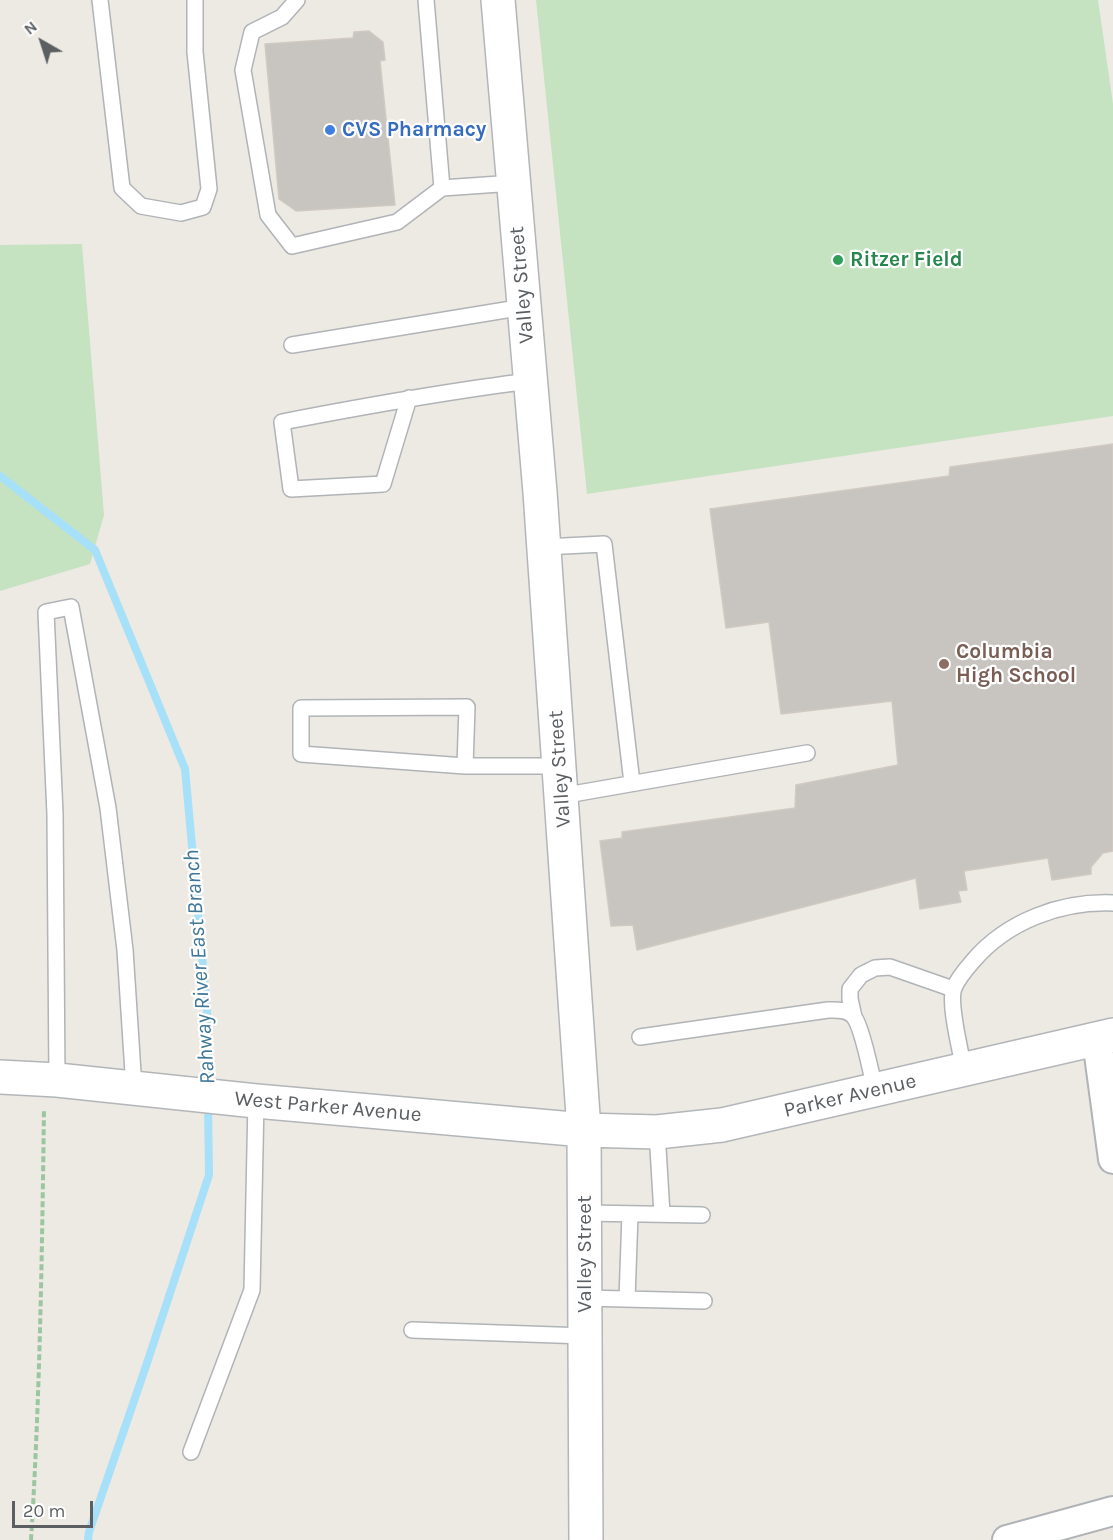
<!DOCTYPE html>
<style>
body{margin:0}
#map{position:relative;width:1113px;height:1540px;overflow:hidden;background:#ede9e3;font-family:Karla,sans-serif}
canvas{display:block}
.north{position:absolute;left:12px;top:12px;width:60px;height:60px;-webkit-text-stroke:4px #fff;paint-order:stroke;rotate:321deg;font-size:16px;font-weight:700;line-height:24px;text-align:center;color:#5b5f62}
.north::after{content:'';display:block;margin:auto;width:21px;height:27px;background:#5b5f62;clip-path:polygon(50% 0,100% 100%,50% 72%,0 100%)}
.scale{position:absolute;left:12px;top:1501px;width:81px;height:27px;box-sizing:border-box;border:3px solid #5b5f62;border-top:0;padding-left:8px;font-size:18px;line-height:21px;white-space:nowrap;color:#5b5f62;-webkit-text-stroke:4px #fff;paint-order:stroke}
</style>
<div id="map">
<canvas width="1113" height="1540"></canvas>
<div class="north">N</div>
<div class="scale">20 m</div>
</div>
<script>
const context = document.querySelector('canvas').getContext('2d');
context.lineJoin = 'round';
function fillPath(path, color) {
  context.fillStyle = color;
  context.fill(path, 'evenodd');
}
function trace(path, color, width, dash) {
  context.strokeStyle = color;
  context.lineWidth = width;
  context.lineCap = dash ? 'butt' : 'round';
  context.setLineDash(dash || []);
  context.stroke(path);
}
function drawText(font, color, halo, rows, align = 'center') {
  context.font = font + ' Karla,sans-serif';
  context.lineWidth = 4.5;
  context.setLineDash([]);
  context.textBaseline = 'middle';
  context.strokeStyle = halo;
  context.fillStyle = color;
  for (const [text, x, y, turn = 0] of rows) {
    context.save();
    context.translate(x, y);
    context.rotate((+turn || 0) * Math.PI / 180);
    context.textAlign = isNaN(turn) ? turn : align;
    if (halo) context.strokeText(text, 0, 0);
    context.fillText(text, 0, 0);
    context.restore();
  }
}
fillPath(new Path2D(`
 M 536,0 L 1098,0 L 1113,104 L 1113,416 L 587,494 Z
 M 82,244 L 104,515 L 90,564 L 0,591 L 0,245 Z`), '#c5e3c1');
trace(new Path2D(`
 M 0,476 L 95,550 L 185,769 L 207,1011 L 208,1088
 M 88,1540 L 89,1532 L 146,1366 L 209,1175 L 208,1101`), '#a7e0f9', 8);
const building = new Path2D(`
 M 369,31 L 383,42 L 385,60 L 380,61 L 395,205 L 296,211 L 279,199 L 265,44 L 353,38 L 354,32 Z
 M 1113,444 L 1113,851 L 1103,853 L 1091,867 L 1091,874 L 1052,880 L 1048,858 L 964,871 L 967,890 L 958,891 L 961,902 L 920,909 L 916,878 L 637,950 L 633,925 L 611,926 L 600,841 L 622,838 L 622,832 L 795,808 L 796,785 L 898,765 L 892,701 L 781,714 L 769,622 L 726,628 L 710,509 L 949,476 L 950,467 Z`);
fillPath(building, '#c8c4bf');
trace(building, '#d1cac2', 1.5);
const lane = new Path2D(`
 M 100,0 L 122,188 L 141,206 L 181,213 L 203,207 L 209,189 L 195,52 L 195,0
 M 297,0 L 282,17 L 252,32 L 243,70 L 268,215 L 292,246 L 397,222 L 442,188
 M 426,0 L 442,188 L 514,183
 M 292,345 L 524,307
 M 409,398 L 383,484 L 291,489 L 282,422 C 365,406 447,391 531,381
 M 544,547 L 604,544 L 632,783
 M 465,766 L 467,707 L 301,708 L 301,754 L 465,766 L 559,766
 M 561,796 L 807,753
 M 854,1017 L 850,999 L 850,989 L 861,975 L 875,968 L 890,967 L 953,989
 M 640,1037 L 828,1010 C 837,1010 848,1009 854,1017 C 862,1027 872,1076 875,1090
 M 964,1070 C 961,1052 948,1003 954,988 C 958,978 966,969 973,961 C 1007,921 1061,901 1113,903
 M 57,1080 L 55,814 L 46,612 L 71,607 L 108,808 L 125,950 L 134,1088
 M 657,1132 L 662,1214
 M 585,1213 L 702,1215
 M 585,1298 L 704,1301
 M 627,1299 L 630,1214
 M 412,1330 L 585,1336
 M 191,1452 L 252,1290 L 256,1101`);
const street = new Path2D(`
 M 1097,1040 L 1113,1159
 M 1007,1540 L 1113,1511`);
const secondary = new Path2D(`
 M 498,0 L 540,492 L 584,1130 L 586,1540
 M 0,1077 L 57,1080 L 256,1101 L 584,1130 L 657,1132 L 722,1125 L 1113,1035`);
trace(lane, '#b0b4b7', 18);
trace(street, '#b0b4b7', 32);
trace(secondary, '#b2b6b9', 36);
trace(new Path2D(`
 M 31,1540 C 40,1397 42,1253 44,1109`), '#9cc6a2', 4, [6, 3]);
trace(lane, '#fff', 15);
trace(street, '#fff', 28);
trace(secondary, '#fff', 33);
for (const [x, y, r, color] of [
 [330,130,6,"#3f7fe0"],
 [838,260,6,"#2e9e5b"],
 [944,664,6,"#8d6e63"]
]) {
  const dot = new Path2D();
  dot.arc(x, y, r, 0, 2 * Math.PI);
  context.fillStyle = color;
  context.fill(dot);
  trace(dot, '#fff', 2);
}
drawText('bold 21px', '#366cbe', '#fff', [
 ["CVS Pharmacy",342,130]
], 'left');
drawText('bold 21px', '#27864d', '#fff', [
 ["Ritzer Field",850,260]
], 'left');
drawText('21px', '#5b5f62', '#fff', [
 ["Valley Street",522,285,-95],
 ["Valley Street",560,769,-94],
 ["Parker Avenue",850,1096,-13],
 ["West Parker Avenue",328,1107,5],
 ["Valley Street",585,1254,-90]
]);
drawText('bold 21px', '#785e54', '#fff', [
 ["Columbia",956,652],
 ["High School",956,676]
], 'left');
drawText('italic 22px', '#3f7798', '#fff', [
 ["Rahway River East Branch",200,967,-94]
]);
</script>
